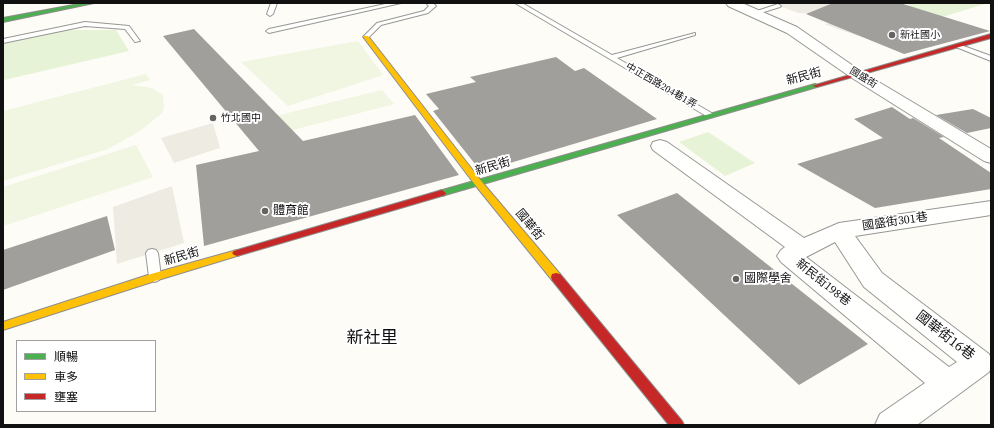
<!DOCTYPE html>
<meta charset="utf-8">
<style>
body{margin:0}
#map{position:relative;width:994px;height:428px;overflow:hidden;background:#fdfcf7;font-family:"Source Serif 4","Noto Sans TC",serif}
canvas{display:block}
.frame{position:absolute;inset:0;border:4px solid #111;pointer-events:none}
.legend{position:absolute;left:16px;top:340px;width:140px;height:72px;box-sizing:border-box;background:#fff;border:1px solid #a0a0a0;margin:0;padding:5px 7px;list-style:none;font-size:12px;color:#111}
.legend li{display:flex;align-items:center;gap:8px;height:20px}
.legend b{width:20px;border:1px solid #a0a0a0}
</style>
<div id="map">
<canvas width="994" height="428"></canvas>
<div class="frame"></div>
<ul class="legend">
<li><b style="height:5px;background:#4caf50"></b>順暢</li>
<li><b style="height:5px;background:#ffc107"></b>車多</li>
<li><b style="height:5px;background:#c62828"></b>壅塞</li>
</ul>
</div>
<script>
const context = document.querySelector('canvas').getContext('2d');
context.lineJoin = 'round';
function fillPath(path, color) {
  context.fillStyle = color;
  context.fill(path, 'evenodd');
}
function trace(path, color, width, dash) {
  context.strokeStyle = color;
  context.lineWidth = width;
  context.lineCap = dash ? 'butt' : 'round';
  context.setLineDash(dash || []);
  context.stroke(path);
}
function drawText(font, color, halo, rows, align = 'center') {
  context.font = font + ' "Source Serif 4","Noto Sans TC",serif';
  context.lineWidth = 4;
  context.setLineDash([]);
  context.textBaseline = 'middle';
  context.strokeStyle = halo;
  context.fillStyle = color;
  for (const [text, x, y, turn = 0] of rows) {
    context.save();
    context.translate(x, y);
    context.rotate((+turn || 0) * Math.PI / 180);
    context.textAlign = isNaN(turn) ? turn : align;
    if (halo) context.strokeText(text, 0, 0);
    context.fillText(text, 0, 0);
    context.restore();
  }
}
fillPath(new Path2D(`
 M 905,3 L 988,3 L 939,18 L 905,7 L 910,5 Z
 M 68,30 L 116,30 L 129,51 L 4,80 L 3,43 Z
 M 708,132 L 755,163 L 725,176 L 679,142 Z`), '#e7f3d7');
fillPath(new Path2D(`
 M 358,41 L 383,75 L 288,106 L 241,62 Z
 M 146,74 L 150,80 L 132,85 L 152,88 L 163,95 L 164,108 L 162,113 L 140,131 L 108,149 L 3,181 L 3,111 Z
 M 382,90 L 394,104 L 258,139 L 251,122 Z
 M 136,145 L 153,177 L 3,226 L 3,187 Z`), '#f0f6e1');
fillPath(new Path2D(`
 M 771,3 L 838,3 L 903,25 L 858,36 L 824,24 L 847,21 L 843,15 L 798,13 Z
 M 213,123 L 220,148 L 174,163 L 161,138 Z
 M 172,186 L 184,243 L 117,264 L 113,207 Z`), '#edebe2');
fillPath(new Path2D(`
 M 833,3 L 900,3 L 990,31 L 904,54 L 806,14 Z
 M 194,29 L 303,141 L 415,115 L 459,175 L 204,246 L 196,165 L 259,151 L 163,36 Z
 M 556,57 L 575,71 L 584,68 L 657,119 L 490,169 L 489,167 L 479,169 L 433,111 L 439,109 L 426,94 L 476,82 L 470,77 Z
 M 892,107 L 910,119 L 913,118 L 944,137 L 939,138 L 991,173 L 991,189 L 875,208 L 797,164 L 883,138 L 854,119 Z
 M 973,109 L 991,118 L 991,128 L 967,133 L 936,115 Z
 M 677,193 L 868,344 L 799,385 L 617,215 Z
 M 107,216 L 115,250 L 3,290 L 3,250 Z`), '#a19f9c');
const lane = new Path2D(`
 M 271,3 L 277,3 L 273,14 L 270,16 L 267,14 Z
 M 390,3 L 401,3 L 269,33 L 266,31 L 269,29 Z
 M 426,3 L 433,3 L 436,6 L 428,13 L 381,25 L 368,38 L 363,37 L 377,23 L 424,11 L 429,6 Z
 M 515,3 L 522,3 L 612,55 L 695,33 L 695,35 L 617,58 L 715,115 L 714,117 L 708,117 Z
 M 778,4 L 781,6 L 780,7 L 754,15 L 751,13 Z
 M 85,22 L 129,26 L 140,41 L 135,42 L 125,29 L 85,26 L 3,43 L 3,39 Z
 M 958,44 L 991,56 L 991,61 L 956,47 L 956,45 Z
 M 152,249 L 156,250 L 158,253 L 161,277 L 159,280 L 155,282 L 151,280 L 149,277 L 146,253 L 148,250 Z`);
const street = new Path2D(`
 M 726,3 L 742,3 L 797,27 L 862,72 L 991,149 L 991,163 L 984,161 L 852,78 L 787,33 L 728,6 Z
 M 660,140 L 667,142 L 804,238 L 839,223 L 991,201 L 991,215 L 855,236 L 882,273 L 989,354 C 992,359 992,367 989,372 L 917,425 L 875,425 L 880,414 L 925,383 L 781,262 L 777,256 L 781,250 L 785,247 L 653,150 L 651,146 L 653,142 ZM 835,242 L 864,287 L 957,362 L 949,367 L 806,257 Z`);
const fast = new Path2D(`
 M 84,3 L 94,3 L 3,22 L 3,18 Z
 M 815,84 L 817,85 L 817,87 L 445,195 L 442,196 L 438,193 L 439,191 Z`);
const slow = new Path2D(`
 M 364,36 L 368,36 L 482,182 L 560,274 L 561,277 L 560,280 L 552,280 L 476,186 L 364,38 Z
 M 237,250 L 240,251 L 242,253 L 240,255 L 158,280 L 3,330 L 3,322 L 151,274 Z`);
const jam = new Path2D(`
 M 991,34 L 991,38 L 817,87 L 812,86 Z
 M 442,190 L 446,193 L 445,195 L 237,256 L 234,255 L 232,253 L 234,251 Z
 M 556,273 L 560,274 L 682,421 L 684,425 L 669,425 L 552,280 L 551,277 L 552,274 Z`);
trace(lane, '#979795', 2);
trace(street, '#979795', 2);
trace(fast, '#8e8d8b', 2);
trace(slow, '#8e8d8b', 2);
trace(jam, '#8e8d8b', 2);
fillPath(lane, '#fffffe');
fillPath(street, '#fffffe');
fillPath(fast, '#4caf50');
fillPath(slow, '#ffc107');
fillPath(jam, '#c62828');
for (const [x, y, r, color] of [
 [892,35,4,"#646362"],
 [213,118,4,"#646362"],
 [265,211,4,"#646362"],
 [736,279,4,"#646362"]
]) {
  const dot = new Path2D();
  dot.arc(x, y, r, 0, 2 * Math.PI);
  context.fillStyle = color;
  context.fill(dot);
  trace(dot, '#fff', 1.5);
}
drawText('10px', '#111', '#fff', [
 ["新社國小",900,35],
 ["竹北國中",221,118]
], 'left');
drawText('10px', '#111', '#fff', [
 ["國盛街",863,78,32],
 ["中正西路204巷1弄",661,86,30]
]);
drawText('12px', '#111', '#fff', [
 ["新民街",804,77,-15],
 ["新民街",493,167,-16],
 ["國盛街301巷",895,222,-8],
 ["國華街",529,225,51],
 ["新民街",182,257,-16],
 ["新民街198巷",823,283,39]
]);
drawText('12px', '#111', '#fff', [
 ["體育館",273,211],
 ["國際學舍",744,279]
], 'left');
drawText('14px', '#111', '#fff', [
 ["國華街16巷",945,336,38]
]);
drawText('17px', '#111', '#fff', [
 ["新社里",372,339]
]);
</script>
